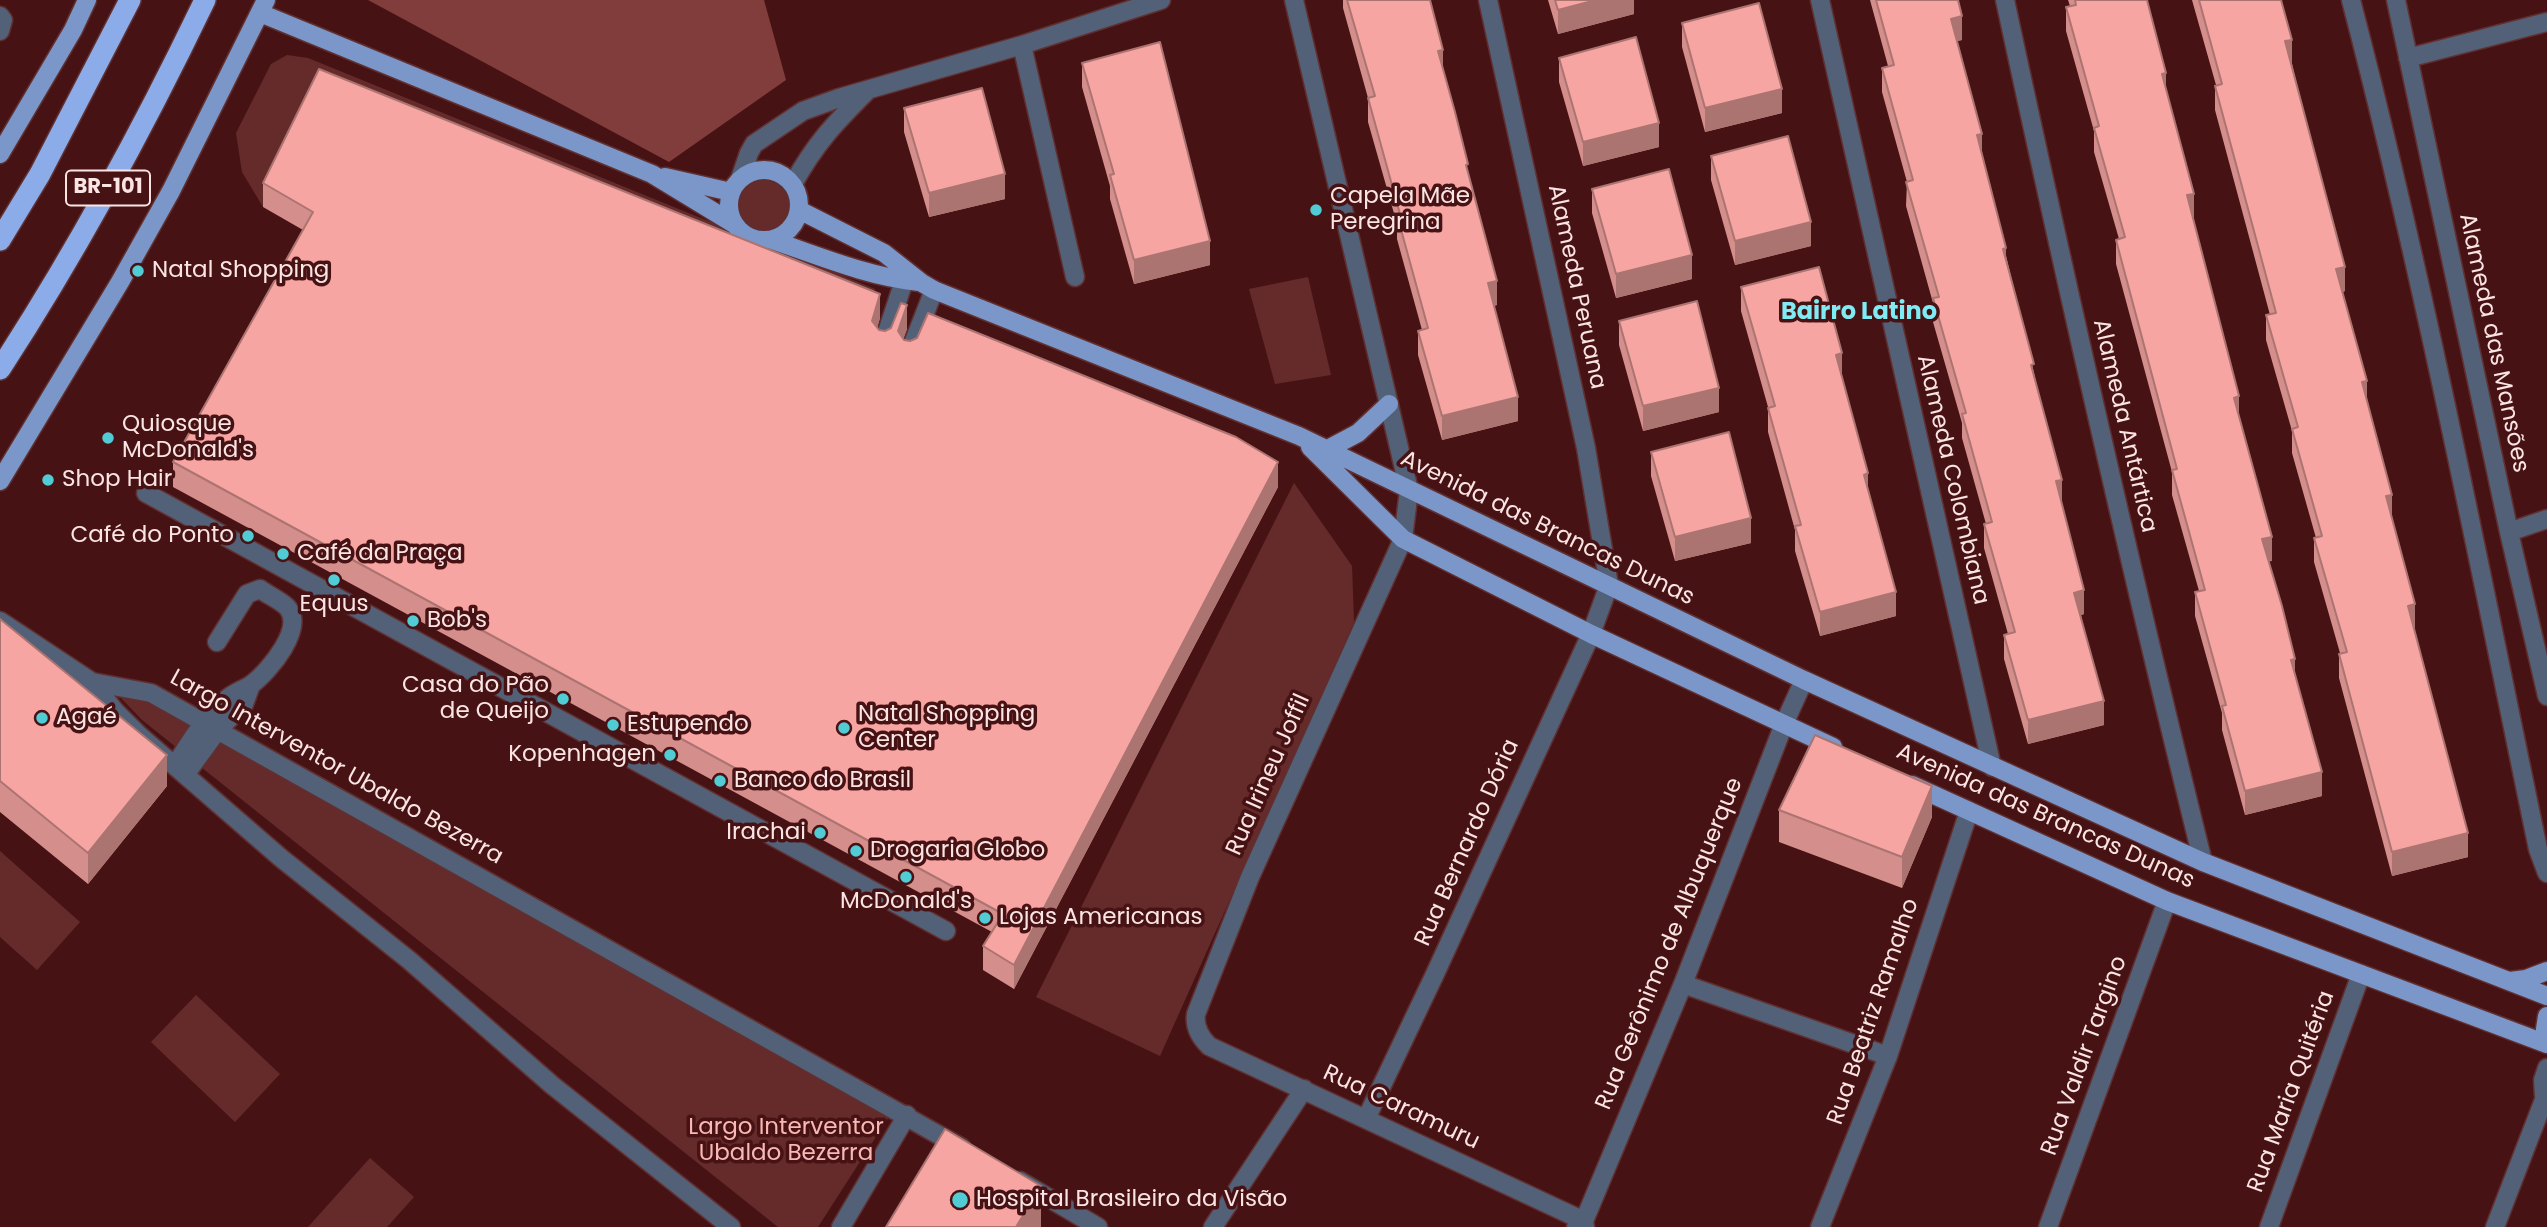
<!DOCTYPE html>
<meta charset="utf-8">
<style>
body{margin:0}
canvas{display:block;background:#471214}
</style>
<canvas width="2547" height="1227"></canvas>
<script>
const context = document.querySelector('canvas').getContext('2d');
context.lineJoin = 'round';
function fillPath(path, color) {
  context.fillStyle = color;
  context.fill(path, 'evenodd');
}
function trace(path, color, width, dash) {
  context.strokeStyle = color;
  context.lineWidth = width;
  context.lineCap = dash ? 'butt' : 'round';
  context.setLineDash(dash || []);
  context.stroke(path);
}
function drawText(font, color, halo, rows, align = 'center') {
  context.font = font + ' Poppins,sans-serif';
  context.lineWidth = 7;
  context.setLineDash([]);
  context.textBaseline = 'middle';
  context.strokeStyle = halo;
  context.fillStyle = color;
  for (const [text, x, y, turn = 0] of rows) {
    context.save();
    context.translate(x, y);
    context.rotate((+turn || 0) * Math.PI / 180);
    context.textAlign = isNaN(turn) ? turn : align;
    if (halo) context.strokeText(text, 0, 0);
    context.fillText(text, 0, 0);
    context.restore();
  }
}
fillPath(new Path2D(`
 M 287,55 L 308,58 L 875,289 L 867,313 L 318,94 L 263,207 L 242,172 L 236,133 L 271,64 Z
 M739 205a25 25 0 1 1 50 0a25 25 0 1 1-50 0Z
 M 1308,277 L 1331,375 L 1275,384 L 1249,289 Z
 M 1294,483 L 1352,566 L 1354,622 L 1160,1056 L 1036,997 Z
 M 118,695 L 146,700 L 890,1115 L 818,1227 L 778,1227 L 142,720 Z
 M 0,851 L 80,922 L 37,970 L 0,937 Z
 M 196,995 L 280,1074 L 235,1122 L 151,1042 Z
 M 370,1158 L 414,1197 L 387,1227 L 308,1227 Z`), '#652b2b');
fillPath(new Path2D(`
 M 368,0 L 764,0 L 786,80 L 669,162 Z`), '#813c3c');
const minor = new Path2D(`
 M 1294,0 L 1409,490 L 1403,539 L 1250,877 L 1196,1014 C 1194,1027 1200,1037 1209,1046 L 1584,1221 L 1576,1227
 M 1820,0 L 1992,767
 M 2005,0 C 2067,288 2132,576 2203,862
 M 2351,0 C 2424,280 2479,565 2538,849 L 2547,873
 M 2396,0 L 2509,532 L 2547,696
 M 0,16 L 3,20 L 0,31
 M 1022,45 L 1075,277
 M 2408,58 L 2547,22
 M 740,179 L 749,153 L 754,144 L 803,111 L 839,98 L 1022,45 L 1161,0
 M 793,184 C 815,144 834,124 866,92
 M 883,344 L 904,281
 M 909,354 L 934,290
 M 146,493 L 946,931
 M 2509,532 L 2547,519
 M 0,621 L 92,682 L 115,711 L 139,735 L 281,858 L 409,960 L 552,1085 L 731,1227
 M 92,682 L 151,693 L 962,1148
 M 175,766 C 190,741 206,716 228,698 C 235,692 245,689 252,684 C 269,671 306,628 287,607 C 280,600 268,595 260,589 L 247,594 L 217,642
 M 185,775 L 218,730 L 244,704 L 251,685
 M 1683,984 L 1888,1056
 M 2544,1096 L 2543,1080 L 2547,1068
 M 1366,1119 L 1435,974 L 1591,634 L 1609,585 L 1586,448 L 1488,0
 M 1020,1181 L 1098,1227
 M 841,1227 L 907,1115
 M 1213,1227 L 1304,1089
 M 1585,1227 L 1584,1221 L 1683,984 L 1784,724 L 1804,680
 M 1820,1227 L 1888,1056 L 1969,811
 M 2048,1227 L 2167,901
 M 2269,1227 L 2361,974
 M 2495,1227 L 2547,1092`);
const major = new Path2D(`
 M 260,13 L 652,174 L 734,224
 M 0,154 L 73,30 L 87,0
 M729 205a35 35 0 1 1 70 0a35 35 0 1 1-70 0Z
 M 665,177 L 731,192
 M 799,210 L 884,253 L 922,283 L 934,290 L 1299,436 L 1804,680 L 2203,862 L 2547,996
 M 772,240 C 819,256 869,277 919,282
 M 1310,447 L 1403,539 L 1591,634 L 1833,747
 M 1326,450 L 1358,433 L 1389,404
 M 0,481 L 120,282 L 171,191 L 266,0
 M 1912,785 L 2167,901 L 2547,1044
 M 2510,981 L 2526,979 L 2547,971
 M 2547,1016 L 2545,1029 L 2547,1039`);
const highway = new Path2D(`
 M 0,240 L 40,174 L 130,0
 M 0,369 C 77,251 144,127 205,0`);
trace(minor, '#603031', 21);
trace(major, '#603031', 21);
trace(highway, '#603031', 24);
trace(minor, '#526078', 18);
trace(major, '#7b97c9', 18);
trace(highway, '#8bace9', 21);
fillPath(new Path2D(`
 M 1343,0 L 1430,0 L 1443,70 L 1468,175 L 1497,305 L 1494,306 L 1518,421 L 1442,440 L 1418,355 L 1418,331 L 1422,330 L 1397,239 L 1397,224 L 1368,122 L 1368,98 L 1343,8 Z
 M 1548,0 L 1634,0 L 1634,14 L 1558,34 Z
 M 1870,0 L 1958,0 L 1962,40 L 1957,41 L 1982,155 L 2034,373 L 2062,504 L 2084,614 L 2081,615 L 2104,725 L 2028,744 L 2004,659 L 2004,635 L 2008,634 L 1984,548 L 1984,524 L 1986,524 L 1962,438 L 1962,423 L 1933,322 L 1933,303 L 1906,206 L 1907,182 L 1882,92 L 1882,68 L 1888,66 Z
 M 2068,0 L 2147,0 L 2194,218 L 2193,218 L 2272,561 L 2269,561 L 2322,796 L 2245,815 L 2222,730 L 2222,713 L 2195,616 L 2195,592 L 2199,591 L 2172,495 L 2172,472 L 2116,264 L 2116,240 L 2119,239 L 2094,152 L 2094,131 L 2066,31 L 2066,7 L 2070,6 Z
 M 2192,0 L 2281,0 L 2292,64 L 2345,291 L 2343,292 L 2367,399 L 2415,628 L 2414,628 L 2468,857 L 2392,876 L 2339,678 L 2339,654 L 2340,653 L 2314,562 L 2314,538 L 2316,538 L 2292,453 L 2292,431 L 2266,340 L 2266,315 L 2270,315 L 2215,110 L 2215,86 L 2216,85 Z
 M 1682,23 L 1782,113 L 1705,132 L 1682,47 Z
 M 1559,58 L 1659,147 L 1583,166 L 1559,82 Z
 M 1082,63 L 1210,265 L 1134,284 L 1110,199 L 1110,186 L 1082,87 Z
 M 904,108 L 1005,199 L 929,217 L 904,132 Z
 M 1711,156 L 1811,246 L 1735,265 L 1711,180 Z
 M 263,183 L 880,318 L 877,328 L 879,330 L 885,331 L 907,329 L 903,339 L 904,340 L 1278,487 L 1014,989 L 983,970 L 983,946 L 992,932 L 173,487 L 173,462 L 303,230 L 263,207 Z
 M 1592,189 L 1692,279 L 1616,298 L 1592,213 Z
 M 1741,287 L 1842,376 L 1896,616 L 1820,636 L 1795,551 L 1795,530 L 1768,432 L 1768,407 L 1741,311 Z
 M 1619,321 L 1719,412 L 1643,431 L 1619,345 Z
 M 1651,452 L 1751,543 L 1675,561 L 1651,476 Z
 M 0,619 L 167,786 L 88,884 L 0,812 Z
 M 1779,810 L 1932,817 L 1902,888 L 1779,842 Z`), '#d48e8b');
fillPath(new Path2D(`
 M 1596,0 L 1634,0 L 1634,14 L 1558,34 L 1558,10 Z
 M 1962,16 L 1962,40 L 1951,43 L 1951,19 Z
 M 2292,40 L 2292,64 L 2285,41 Z
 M 1443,50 L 1443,74 L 1438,51 Z
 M 2166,73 L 2166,97 L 2162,74 Z
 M 1782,89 L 1782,113 L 1705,132 L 1705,108 Z
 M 1659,123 L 1659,147 L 1583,166 L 1583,142 Z
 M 1982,134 L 1982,158 L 1977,135 Z
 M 1005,174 L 1005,199 L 929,217 L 929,193 Z
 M 2194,194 L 2194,218 L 2187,219 L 2187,195 Z
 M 1811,222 L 1811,246 L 1735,265 L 1735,241 Z
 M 1210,241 L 1210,265 L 1134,284 L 1134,260 Z
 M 2006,248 L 2006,272 L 2003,249 Z
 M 1692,255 L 1692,279 L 1616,298 L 1616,274 Z
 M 2345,267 L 2345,291 L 2336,293 L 2336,269 Z
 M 1497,281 L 1497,305 L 1488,307 L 1488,283 Z
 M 880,294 L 880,318 L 872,346 L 872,321 Z
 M 907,305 L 907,329 L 898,355 L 898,331 Z
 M 1842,353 L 1842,377 L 1836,355 Z
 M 2367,381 L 2367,405 L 2362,382 Z
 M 1719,388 L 1719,412 L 1643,431 L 1643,406 Z
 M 2239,396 L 2239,420 L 2234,398 Z
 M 1518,397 L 1518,421 L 1442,440 L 1442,416 Z
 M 1278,462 L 1278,487 L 1014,989 L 1014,965 Z
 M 1868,473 L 1868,498 L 1864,475 Z
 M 2062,480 L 2062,504 L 2056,481 Z
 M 2392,495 L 2392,519 L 2386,496 Z
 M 1751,518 L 1751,543 L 1675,561 L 1675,537 Z
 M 2272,537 L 2272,561 L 2262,563 L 2262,539 Z
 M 2084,590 L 2084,614 L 2074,617 L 2074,593 Z
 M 1896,592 L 1896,616 L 1820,636 L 1820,612 Z
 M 2415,604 L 2415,628 L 2408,630 L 2408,606 Z
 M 2295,659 L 2295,683 L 2291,660 Z
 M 2104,701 L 2104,725 L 2028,744 L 2028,720 Z
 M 167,755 L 167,786 L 88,884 L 88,853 Z
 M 2322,772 L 2322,796 L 2245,815 L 2245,791 Z
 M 1932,786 L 1932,817 L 1902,888 L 1902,857 Z
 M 2468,833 L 2468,857 L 2392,876 L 2392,852 Z
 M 1041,1186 L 1041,1227 L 1016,1227 Z`), '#ac7471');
const building = new Path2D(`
 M 1347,0 L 1430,0 L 1443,50 L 1438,51 L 1455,112 L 1468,164 L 1466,165 L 1497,281 L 1488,283 L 1518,397 L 1442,416 L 1418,331 L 1428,328 L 1397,215 L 1400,214 L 1368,98 L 1375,96 Z
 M 1555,0 L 1596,0 L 1558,10 Z
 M 1876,0 L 1958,0 L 1962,16 L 1951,19 L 1982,134 L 1977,135 L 2006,248 L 2003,249 L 2034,364 L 2031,365 L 2062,480 L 2056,481 L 2084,590 L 2074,593 L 2104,701 L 2028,720 L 2004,635 L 2015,632 L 1984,524 L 1992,522 L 1962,414 L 1966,413 L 1933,298 L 1939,297 L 1906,182 L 1913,180 L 1882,68 L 1894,65 Z
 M 2075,0 L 2147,0 L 2166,73 L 2162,74 L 2194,194 L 2187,195 L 2239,396 L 2234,398 L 2272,537 L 2262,539 L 2282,606 L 2295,659 L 2291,660 L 2322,772 L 2245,791 L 2222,706 L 2226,705 L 2195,592 L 2205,590 L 2172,470 L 2177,469 L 2116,240 L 2125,237 L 2094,128 L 2099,126 L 2066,7 L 2076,5 Z
 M 2199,0 L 2281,0 L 2292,40 L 2285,41 L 2345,267 L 2336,269 L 2367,381 L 2362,382 L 2392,495 L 2386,496 L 2415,604 L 2408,606 L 2468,833 L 2392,852 L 2339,654 L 2347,652 L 2314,538 L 2322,536 L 2292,429 L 2298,427 L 2266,315 L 2276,313 L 2215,86 L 2222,84 Z
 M 1759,3 L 1782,89 L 1705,108 L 1682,23 Z
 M 1636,37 L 1659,123 L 1583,142 L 1559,58 Z
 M 1160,42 L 1210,241 L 1134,260 L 1110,175 L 1114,174 L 1082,63 Z
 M 319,69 L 880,294 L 872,321 L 879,330 L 885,331 L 891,328 L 901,303 L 907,305 L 898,331 L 904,340 L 910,341 L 917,338 L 928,313 L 1236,437 L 1278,462 L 1014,965 L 983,946 L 1003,914 L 173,462 L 313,212 L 263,183 Z
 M 982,88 L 1005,174 L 929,193 L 904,108 Z
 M 1788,136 L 1811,222 L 1735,241 L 1711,156 Z
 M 1669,169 L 1692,255 L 1616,274 L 1592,189 Z
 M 1819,267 L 1842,353 L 1836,355 L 1868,473 L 1864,475 L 1896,592 L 1820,612 L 1795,526 L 1801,525 L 1768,408 L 1775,406 L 1741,287 Z
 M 1697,301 L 1719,388 L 1643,406 L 1619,321 Z
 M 1729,432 L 1751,518 L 1675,537 L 1651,452 Z
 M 0,619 L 167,755 L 88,853 L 0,781 Z
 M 1815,735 L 1932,786 L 1902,857 L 1779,810 Z
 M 945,1129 L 1041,1186 L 1016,1227 L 886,1227 Z`);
fillPath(building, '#f6a5a2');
trace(building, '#ac7471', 2);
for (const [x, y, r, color] of [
 [1316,210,7,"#51ccd5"],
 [138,271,7,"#51ccd5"],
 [108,438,7,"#51ccd5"],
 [48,480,7,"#51ccd5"],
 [248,536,7,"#51ccd5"],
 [283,554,7,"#51ccd5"],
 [334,580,7,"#51ccd5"],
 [413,621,7,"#51ccd5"],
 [563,699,7,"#51ccd5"],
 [42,718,7,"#51ccd5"],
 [613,725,7,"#51ccd5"],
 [844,728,7,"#51ccd5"],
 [670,755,7,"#51ccd5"],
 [720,781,7,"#51ccd5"],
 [820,833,7,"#51ccd5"],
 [856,851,7,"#51ccd5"],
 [906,877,7,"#51ccd5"],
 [985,918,7,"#51ccd5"],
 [960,1200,9,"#51ccd5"]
]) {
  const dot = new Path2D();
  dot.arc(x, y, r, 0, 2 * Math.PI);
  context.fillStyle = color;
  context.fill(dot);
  trace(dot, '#471214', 2.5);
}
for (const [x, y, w] of [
 [108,188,84]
]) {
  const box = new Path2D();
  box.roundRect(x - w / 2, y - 17.5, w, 35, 5);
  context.fillStyle = '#471214';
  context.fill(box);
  trace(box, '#fbe5e4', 2);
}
drawText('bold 21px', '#fbe5e4', null, [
 ["BR-101",108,188]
]);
drawText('23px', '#fbe5e4', '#471214', [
 ["Capela Mãe",1330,197],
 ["Peregrina",1330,223],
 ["Natal Shopping",152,271],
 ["Quiosque",122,425],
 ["McDonald's",122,451],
 ["Shop Hair",62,480],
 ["Café do Ponto",234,536,"right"],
 ["Café da Praça",297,554],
 ["Equus",334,605,"center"],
 ["Bob's",427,621],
 ["Casa do Pão",549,686,"right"],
 ["de Queijo",549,712,"right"],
 ["Natal Shopping",858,715],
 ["Center",858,741],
 ["Agaé",56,718],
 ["Estupendo",627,725],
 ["Kopenhagen",656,755,"right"],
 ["Banco do Brasil",734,781],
 ["Irachai",806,833,"right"],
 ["Drogaria Globo",870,851],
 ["McDonald's",906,902,"center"],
 ["Lojas Americanas",999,918],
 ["Hospital Brasileiro da Visão",976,1200]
], 'left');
drawText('23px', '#fbe5e4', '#471214', [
 ["Alameda Peruana",1576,287,78],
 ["Alameda das Mansões",2493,343,78],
 ["Alameda Antártica",2124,426,77],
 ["Alameda Colombiana",1952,480,77],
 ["Avenida das Brancas Dunas",1547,529,26],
 ["Largo Interventor Ubaldo Bezerra",336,768,29],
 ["Rua Irineu Joffil",1269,775,-66],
 ["Avenida das Brancas Dunas",2045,817,24],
 ["Rua Bernardo Dória",1468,843,-66],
 ["Rua Gerônimo de Albuquerque",1670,944,-68],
 ["Rua Beatriz Ramalho",1874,1012,-71],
 ["Rua Valdir Targino",2085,1056,-70],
 ["Rua Maria Quitéria",2292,1092,-70],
 ["Rua Caramuru",1401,1108,25]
]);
drawText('23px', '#f9b8b5', '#471214', [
 ["Largo Interventor",786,1128],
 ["Ubaldo Bezerra",786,1154]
]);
drawText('bold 24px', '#7febf3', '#471214', [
 ["Bairro Latino",1859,313]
]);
</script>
